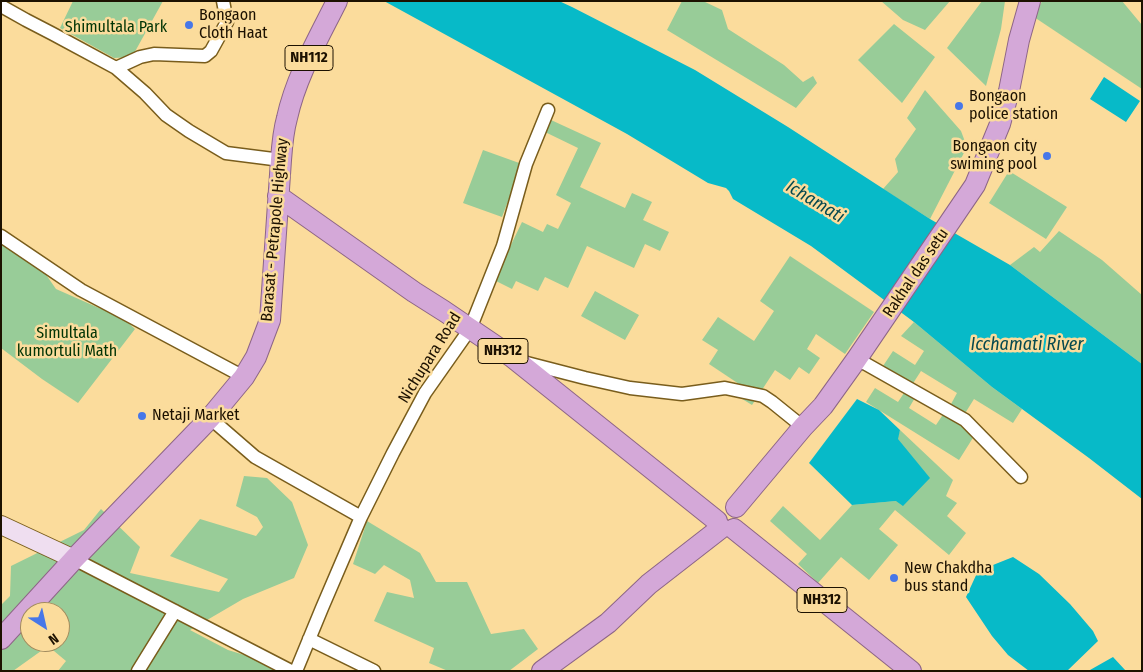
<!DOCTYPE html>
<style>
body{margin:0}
#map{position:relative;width:1143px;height:672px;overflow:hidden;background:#fbdc9c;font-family:"Fira Sans Condensed",sans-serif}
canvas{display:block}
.frame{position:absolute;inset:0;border:2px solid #1c1100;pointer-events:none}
.north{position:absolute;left:20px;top:602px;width:50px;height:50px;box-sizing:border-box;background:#fbdc9c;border:1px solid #a28b5e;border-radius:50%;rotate:145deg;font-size:14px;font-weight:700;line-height:20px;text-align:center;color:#1c1100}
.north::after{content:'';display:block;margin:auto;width:18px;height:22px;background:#4777e8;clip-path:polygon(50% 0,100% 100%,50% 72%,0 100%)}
</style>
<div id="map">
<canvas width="1143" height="672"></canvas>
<div class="frame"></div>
<div class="north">N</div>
</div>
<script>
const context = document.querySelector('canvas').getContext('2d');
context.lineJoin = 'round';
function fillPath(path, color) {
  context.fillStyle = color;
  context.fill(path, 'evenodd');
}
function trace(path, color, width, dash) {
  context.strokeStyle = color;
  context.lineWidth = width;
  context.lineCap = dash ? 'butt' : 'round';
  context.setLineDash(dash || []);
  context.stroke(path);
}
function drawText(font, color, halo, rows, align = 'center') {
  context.font = font + ' "Fira Sans Condensed",sans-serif';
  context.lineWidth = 5;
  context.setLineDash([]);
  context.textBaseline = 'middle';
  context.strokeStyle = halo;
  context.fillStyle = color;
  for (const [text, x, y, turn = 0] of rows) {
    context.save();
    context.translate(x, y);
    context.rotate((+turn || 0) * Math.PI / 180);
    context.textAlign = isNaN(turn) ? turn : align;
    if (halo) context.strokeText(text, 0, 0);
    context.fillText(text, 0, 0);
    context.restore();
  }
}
fillPath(new Path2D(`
 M 73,1 L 163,1 L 132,57 L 114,58 L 60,28 Z
 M 682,1 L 703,1 L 722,10 L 728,29 L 784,65 L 803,82 L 813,76 L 817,83 L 796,108 L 667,30 Z
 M 881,1 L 950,1 L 925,30 L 903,20 Z
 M 982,1 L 1005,1 L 1001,29 L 986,86 L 947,48 Z
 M 1042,1 L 1122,1 L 1142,25 L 1142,89 L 1034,17 Z
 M 894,24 L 935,57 L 902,103 L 858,60 Z
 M 925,90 L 961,131 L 967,147 L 930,219 L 883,189 L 898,172 L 895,159 L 916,129 L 907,118 Z
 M 551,120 L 601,143 L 580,187 L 625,208 L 632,193 L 652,202 L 643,220 L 669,232 L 660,251 L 645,244 L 634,268 L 587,246 L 568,288 L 545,277 L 538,291 L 516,281 L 512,289 L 494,280 L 522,222 L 543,232 L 547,224 L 558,229 L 571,203 L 556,195 L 578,148 L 545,132 Z
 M 483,150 L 522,164 L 502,217 L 463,203 Z
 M 1009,171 L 1067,207 L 1046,239 L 989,203 Z
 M 1059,231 L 1102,260 L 1142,295 L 1142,364 L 1010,265 L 1034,247 L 1040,252 Z
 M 1,236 L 40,266 L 56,289 L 99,308 L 121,316 L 135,329 L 78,403 L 42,379 L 1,348 Z
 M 790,256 L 874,312 L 845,354 L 816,334 L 807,349 L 820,358 L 809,374 L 799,367 L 790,380 L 775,370 L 752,405 L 739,397 L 745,388 L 709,364 L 718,350 L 702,340 L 718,317 L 754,341 L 774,311 L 760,301 Z
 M 595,291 L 639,315 L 625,340 L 581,316 Z
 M 914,322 L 992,387 L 1022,409 L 1013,423 L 974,399 L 964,415 L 950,406 L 957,393 L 921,371 L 908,391 L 916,396 L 909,408 L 936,425 L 944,413 L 976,433 L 959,460 L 866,402 L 875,388 L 898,402 L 908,387 L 881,369 L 893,351 L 915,365 L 924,351 L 901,336 Z
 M 900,430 L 953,480 L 946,496 L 957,503 L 947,516 L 966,533 L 949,555 L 895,510 L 879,529 L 898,545 L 869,580 L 841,557 L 818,583 L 798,564 L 807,554 L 770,521 L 783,506 L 820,540 L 852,505 L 896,501 L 929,478 L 897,439 Z
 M 244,476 L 267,478 L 292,502 L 308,545 L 294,578 L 243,599 L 190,630 L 228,650 L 280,666 L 283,671 L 58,671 L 66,661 L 48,646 L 13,671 L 1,671 L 1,605 L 10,596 L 11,566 L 84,530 L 101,509 L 140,547 L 130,573 L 219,592 L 228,579 L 170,556 L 200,519 L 256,536 L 263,527 L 257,517 L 236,506 ZM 30,612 L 60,612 L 60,642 L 30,642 Z
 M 367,521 L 420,553 L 436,582 L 467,582 L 491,634 L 524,629 L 538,649 L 509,671 L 448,671 L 429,663 L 434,648 L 374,621 L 387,592 L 414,598 L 410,580 L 384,565 L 375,574 L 353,564 Z`), '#98cc98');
fillPath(new Path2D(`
 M 384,1 L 559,1 L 572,7 L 695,70 L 788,127 L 930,219 L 1010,265 L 1142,364 L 1142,499 L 1089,458 L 992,387 L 914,322 L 811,246 L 733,199 L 729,191 L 726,188 L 708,183 L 627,134 Z
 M 1104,77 L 1140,101 L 1126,122 L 1090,99 Z
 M 857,399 L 879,410 L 900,430 L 898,439 L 930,478 L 903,506 L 896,501 L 852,505 L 809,463 Z
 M 1013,557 L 1039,574 L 1070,604 L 1093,631 L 1098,641 L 1067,671 L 1029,671 L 1008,655 L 992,636 L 966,597 L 978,571 Z
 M 1113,657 L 1126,671 L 1090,671 L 1090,670 Z`), '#07bac8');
const minor = new Path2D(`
 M 1,6 L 26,20 L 53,34 L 116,68 L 145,93 L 166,115 L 189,131 L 226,153 L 281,160
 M 116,68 L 140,57 L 154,54 L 205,56 L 211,51 L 227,22 L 223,1
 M 1,236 L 81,290 L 244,377
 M 856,360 L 866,364 L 965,420 L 1021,477
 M 523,362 L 585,378 L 630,388 L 682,394 L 725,388 L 763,396 L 772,402 L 803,427
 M 210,418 L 255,457 L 361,517
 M 74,559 L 291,671
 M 309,639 L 374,671
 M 138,671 L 175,611
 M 296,671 L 322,608 L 361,517 L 393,453 L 425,393 L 470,329 L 503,246 L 526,164 L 548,110`);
const secondary = new Path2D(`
 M 1,525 L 74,559`);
const trunk = new Path2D(`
 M 278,196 L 414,292 L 444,311 L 512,357 L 717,521
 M 736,507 L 803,427 L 823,406 L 856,360 L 975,185 L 1000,124 L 1009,91 L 1019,40 L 1030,1
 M 734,529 L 911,671
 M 1,639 L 74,559 L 210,418 L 244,377 L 256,357 L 270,320 L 281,160 C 282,146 283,132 287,118 C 296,77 318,39 337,1
 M 542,671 L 608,623 L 649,584 L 721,528`);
trace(minor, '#795d1c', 15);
trace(secondary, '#795d1c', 20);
trace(trunk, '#8d6586', 22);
trace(minor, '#fff', 12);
trace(secondary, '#efdef0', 18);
trace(trunk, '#d4a8d8', 20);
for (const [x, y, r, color] of [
 [189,25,5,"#4777e8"],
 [959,106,5,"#4777e8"],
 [1047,156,5,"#4777e8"],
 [142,416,5,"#4777e8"],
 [894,578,5,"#4777e8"]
]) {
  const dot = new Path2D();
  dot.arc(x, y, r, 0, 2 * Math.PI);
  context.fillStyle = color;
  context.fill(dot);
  trace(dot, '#fbdc9c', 2);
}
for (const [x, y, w] of [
 [309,58,48],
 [503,351,50],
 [822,600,50]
]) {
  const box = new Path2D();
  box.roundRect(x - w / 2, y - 12.5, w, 25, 4);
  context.fillStyle = '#fbdc9c';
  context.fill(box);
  trace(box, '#1c1100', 1);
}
drawText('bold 15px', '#1c1100', null, [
 ["NH112",309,58],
 ["NH312",503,351],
 ["NH312",822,600]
]);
drawText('16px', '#1c1100', '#fbdc9c', [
 ["Bongaon",199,16],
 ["Cloth Haat",199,34],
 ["Bongaon",969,97],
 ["police station",969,115],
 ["Bongaon city",1037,147,"right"],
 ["swiming pool",1037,165,"right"],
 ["Netaji Market",152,416],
 ["New Chakdha",904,569],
 ["bus stand",904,587]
], 'left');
drawText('16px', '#003405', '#fbdc9c', [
 ["Shimultala Park",116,28],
 ["Simultala",67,334],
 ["kumortuli Math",67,352]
]);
drawText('16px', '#1c1100', '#fbdc9c', [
 ["Barasat - Petrapole Highway",275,230,-85],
 ["Rakhal das setu",916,273,-56],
 ["Nichupara Road",430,358,-58]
]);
drawText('italic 18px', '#07494f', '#fbdc9c', [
 ["Ichamati",815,202,31],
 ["Icchamati River",1027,345]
]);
</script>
